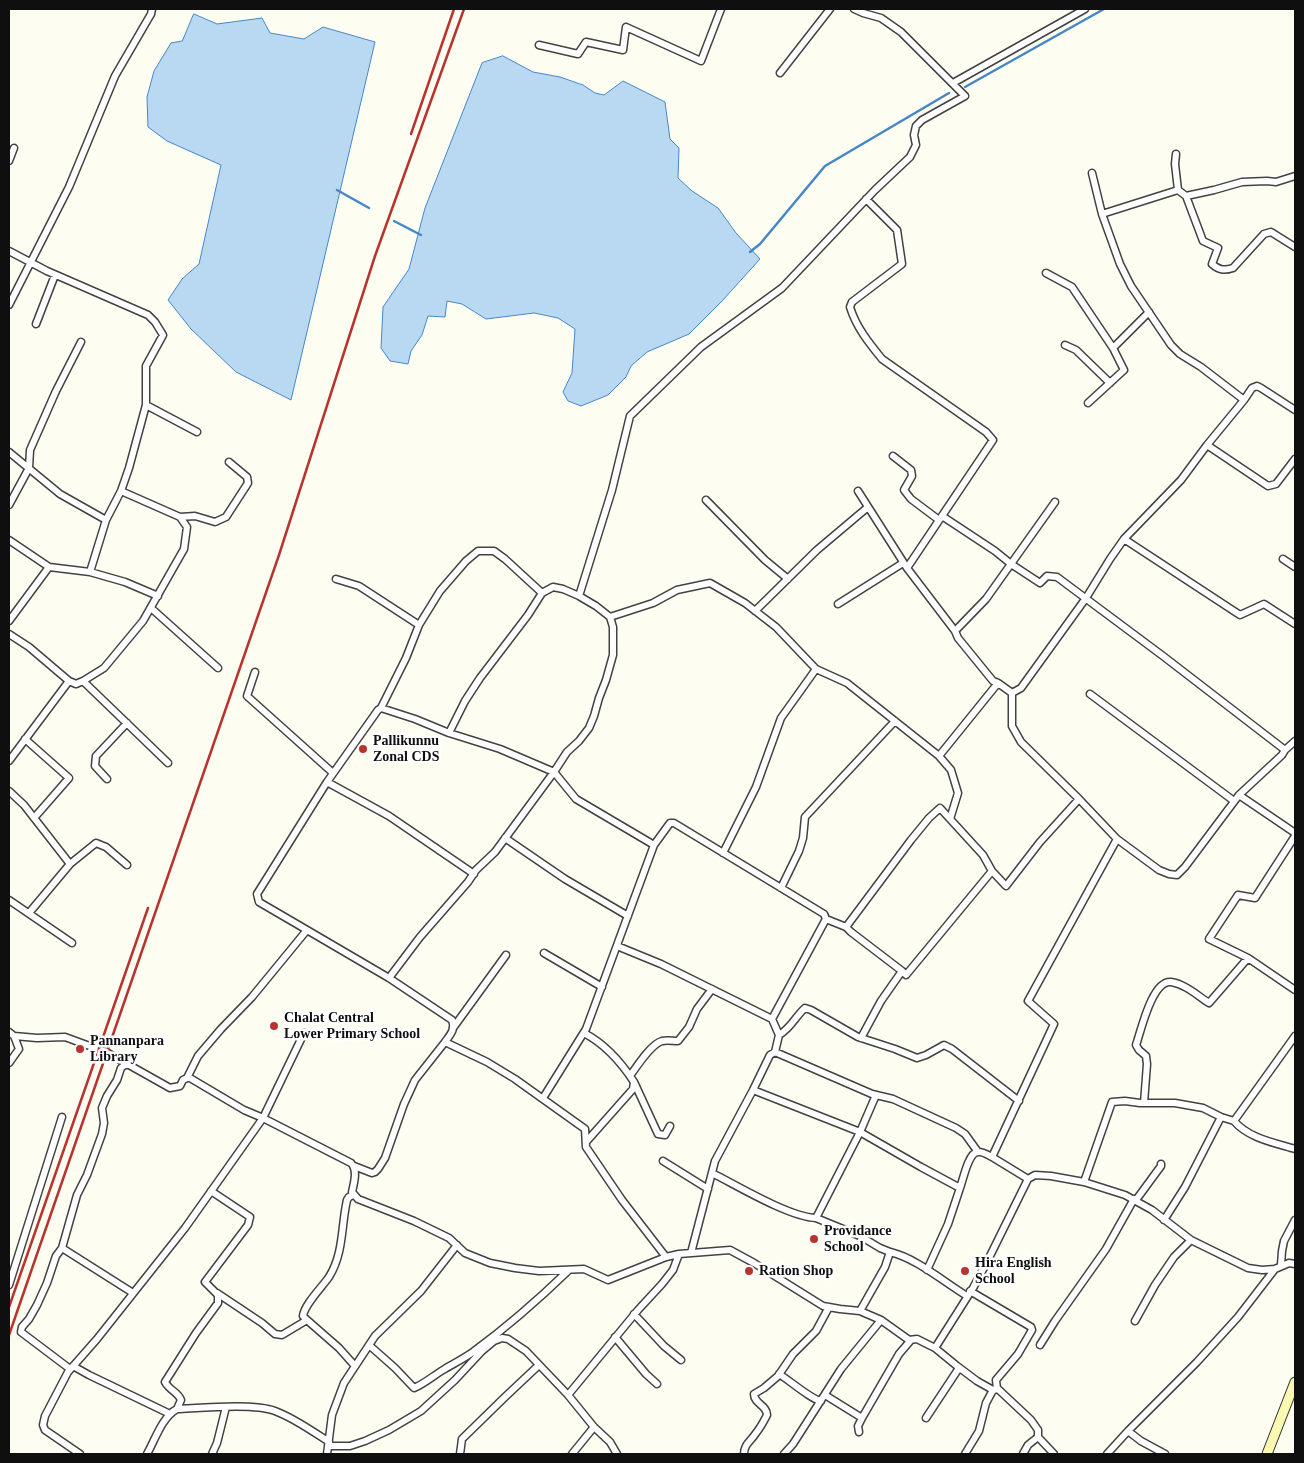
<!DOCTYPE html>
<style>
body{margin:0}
#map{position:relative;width:1304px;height:1463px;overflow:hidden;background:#fefdf2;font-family:"Times New Roman",serif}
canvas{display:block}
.frame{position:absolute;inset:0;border:10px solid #0f0f0f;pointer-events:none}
</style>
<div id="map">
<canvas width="1304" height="1463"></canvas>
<div class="frame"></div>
</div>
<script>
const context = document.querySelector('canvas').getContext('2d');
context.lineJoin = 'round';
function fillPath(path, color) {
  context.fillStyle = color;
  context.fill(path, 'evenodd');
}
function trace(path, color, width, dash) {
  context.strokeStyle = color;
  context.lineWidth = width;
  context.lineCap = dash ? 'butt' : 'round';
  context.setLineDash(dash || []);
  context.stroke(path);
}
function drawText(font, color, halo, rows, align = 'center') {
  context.font = font + ' "Times New Roman",serif';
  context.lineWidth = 5;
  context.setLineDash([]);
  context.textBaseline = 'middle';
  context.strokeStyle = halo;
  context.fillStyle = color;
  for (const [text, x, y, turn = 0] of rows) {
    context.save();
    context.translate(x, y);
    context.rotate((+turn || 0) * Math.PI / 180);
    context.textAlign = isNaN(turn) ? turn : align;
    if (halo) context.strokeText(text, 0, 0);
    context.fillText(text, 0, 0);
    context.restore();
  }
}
const water = new Path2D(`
 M 194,14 L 217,24 L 262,18 L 270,33 L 304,39 L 323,27 L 375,42 L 291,400 L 236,372 L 191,329 L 168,300 L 182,279 L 199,264 L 221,165 L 167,141 L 148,127 L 147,97 L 154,71 L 171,43 L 182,41 Z
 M 503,56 L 533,72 L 560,77 L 583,85 L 595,93 L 604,95 L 623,81 L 665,102 L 670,139 L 679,148 L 678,178 L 692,191 L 718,208 L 736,233 L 760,259 L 722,301 L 689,334 L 647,352 L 631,366 L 626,377 L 608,395 L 581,406 L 568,401 L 563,392 L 572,373 L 575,329 L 558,318 L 534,313 L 486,319 L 462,304 L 447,301 L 445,317 L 428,316 L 422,335 L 411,351 L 408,364 L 390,361 L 381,348 L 383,307 L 409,269 L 425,208 L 482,63 Z`);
fillPath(water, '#b9d9f3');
trace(water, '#4487c7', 1);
trace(new Path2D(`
 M 965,87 L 1104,9
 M 337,190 L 369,208
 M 394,221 L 421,235
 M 750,252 L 760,244 L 825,166 L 949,93`), '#4487c7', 2.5);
const street = new Path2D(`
 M 539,45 L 578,54 L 586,42 L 623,50 L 626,27 L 701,61 L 721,9
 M 780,73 L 830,9
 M 953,83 L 1085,9
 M 1176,154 L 1175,164 L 1178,190
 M 9,161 L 14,148
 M 1092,173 L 1102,214 L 1120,264 L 1131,286 L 1171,345 L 1180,354 L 1201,367 L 1244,400
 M 1186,196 L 1214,190 L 1242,182 L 1267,181 L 1276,182 L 1295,176
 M 866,199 L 897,230 L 902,264 L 852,302 L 850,307 C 856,327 869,343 882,359 L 986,432 L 993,440 L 907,568 L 955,631 L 958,638 L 993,681 L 998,683
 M 1102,214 L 1178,190 L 1186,196 L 1203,241 L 1218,248 L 1212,264 C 1219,270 1224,271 1233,268 L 1264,234 L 1271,232 L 1295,247
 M 9,251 L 47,271 L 148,315 L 155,322 L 163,335 L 146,366 L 146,405 L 129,468 L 121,491 L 106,520 L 60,494 L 9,452
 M 1046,273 L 1072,287 L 1113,348
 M 9,305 L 69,187 L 115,76 L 151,14 L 152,9
 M 36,324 L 55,275
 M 1065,345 L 1076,350 L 1110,383
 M 1088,403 L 1124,370 L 1113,348 L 1149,312
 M 146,405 L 197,432
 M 1207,445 L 1268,486 L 1276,484 L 1295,459
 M 893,456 L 911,470 L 912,476 L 904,490 L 911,499 L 939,520
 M 858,491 L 907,568
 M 706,500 L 765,560 L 788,579
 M 9,505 L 29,468 L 30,450 L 56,391 L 81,342
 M 942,516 L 995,551 L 1011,564 L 1040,583 L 1047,576 L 1057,577 L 1163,656 L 1285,750
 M 180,517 L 195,516 L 215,522 L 226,517 L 248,483 L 247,477 L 229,462
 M 1124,539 L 1240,615 L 1264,604 L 1295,624
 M 9,540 L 49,567 L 90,572 L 125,582 L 158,596
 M 1283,559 L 1295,567
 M 90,572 L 106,520
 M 336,579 L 359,586 L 419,625
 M 838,604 L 903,563
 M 151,608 L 218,668
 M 755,611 L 817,550 L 868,507
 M 610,617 L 653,603 L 677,590 L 710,583 L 745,603 L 776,627 L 816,669 L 847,683 L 939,756 L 998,683 L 1012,693
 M 9,621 L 49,567
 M 955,631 L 986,599 L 1055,502
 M 9,634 L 29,647 L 69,681 L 76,684 L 83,681 L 104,668 L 143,621 L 184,549 L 187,527 L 180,517 L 121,491
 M 255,672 L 247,696 L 333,773
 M 83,681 L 168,763
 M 1012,693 L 1021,688 L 1086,598 L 1110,559 L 1124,539 L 1181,480 L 1207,445 L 1244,400 L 1252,388 L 1257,386 L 1261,388 L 1295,410
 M 1012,693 L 1012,726 L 1021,742 L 1079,799 L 1117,839 L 1159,870 L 1169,874 L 1177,875 L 1185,867 L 1239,795 L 1282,755 L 1285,750 L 1295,741
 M 1090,694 L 1234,801
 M 381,708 L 406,658 L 419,625 L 440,591 L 466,561 L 478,551 L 494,551 L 505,559 L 542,593
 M 449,733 L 465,701 L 480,678 L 528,615 L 542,593 L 553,587 L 563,589 L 579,596
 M 25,739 L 69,778 L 34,818
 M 939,756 L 951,770 L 958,793 L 950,819
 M 9,761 L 69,681
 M 107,779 L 95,766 L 96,756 L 127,723
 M 327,782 L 389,816 L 474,874
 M 9,791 L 24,805 L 70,864 L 29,913
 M 1239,795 L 1295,833
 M 1295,836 L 1255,898 L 1238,895 L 1209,939 L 1248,958 L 1295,990
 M 505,838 L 565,879 L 628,916
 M 723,853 L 756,787 L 781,718 L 816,669
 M 70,864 L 96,843 L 106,847 L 127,865
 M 781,888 L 799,851 L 803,838 L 805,817 L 895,721
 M 9,900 L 72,943
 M 846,927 L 911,840 L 929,818 L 940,808 L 983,855 L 992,871 L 1006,886 L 1040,842 L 1079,799
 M 307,930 L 389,978 L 452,1020 C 456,1029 450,1035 445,1042
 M 617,946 L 661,964 L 772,1019 L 779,1035 L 775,1052 L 770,1055 L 753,1090 L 715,1161 L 691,1253
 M 544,953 L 602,987
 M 389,978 L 420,937 L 468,882 L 476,870 L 495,852 L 554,772 L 576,799 L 654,845
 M 772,1019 L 826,919
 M 453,1028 L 506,955
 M 9,1032 L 14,1036 L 37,1038 L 65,1037 L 106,1052 L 170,1088 L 180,1086 L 183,1080 L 187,1078 L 190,1078 L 244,1110 L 263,1118 L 351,1163 C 358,1170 354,1183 352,1192 L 358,1199 L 414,1221 L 449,1238 L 465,1253 L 490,1263 L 515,1268 L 539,1271 L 584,1269 L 608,1280 L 666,1257
 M 584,1033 C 605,1044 621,1062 634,1082 L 633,1089 L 586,1142
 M 779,1035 C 791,1028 795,1017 805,1008 L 811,1010 L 858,1037 L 895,1049 L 917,1058 L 926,1055 L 944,1045 L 952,1049 L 1019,1101
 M 861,1038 L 881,1001 L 902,971 L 906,975 L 992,871
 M 775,1052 L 872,1094 L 893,1099 L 956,1128 L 965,1134 L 978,1152
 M 9,1063 L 19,1049 L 14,1036
 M 630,1076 C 637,1066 651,1044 662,1041 C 667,1040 673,1041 678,1041 L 689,1027 L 697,1009 L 712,989
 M 187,1078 L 198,1056 L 221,1029 L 252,997 L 307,930 L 259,902 L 257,894 L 327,782 L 378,710 L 381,708 L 415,719 L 449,733 L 500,749 L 554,772 L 567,752 L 579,741 L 589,728 L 594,716 L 599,698 L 606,680 L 613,655 L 613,627 L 610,617 L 596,606 L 579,596 L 612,490 L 630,416 L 701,347 L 782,288 L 875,190 L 910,157 L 916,145 L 914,135 L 916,126 L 922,120 L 965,96 L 901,32 L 881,18 L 863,13 L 854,9
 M 634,1082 L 658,1134 L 665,1135 L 670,1126
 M 753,1090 L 860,1132 L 816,1218 L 860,1236 L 880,1248 L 890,1252
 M 876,1095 L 860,1132 L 921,1167 L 960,1188 C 963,1180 968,1154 977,1152 C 982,1151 988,1155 992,1157 L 1054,1024 L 1028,1001 L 1117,839
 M 543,1098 L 586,1029 L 654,845 L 670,823 L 674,823 L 824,914 L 826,919 L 846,927 L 851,932 L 902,971
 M 1144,1103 L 1147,1064 L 1146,1056 L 1139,1050 L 1136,1045 C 1141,1031 1152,980 1171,982 C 1185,984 1198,996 1209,1003 L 1248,958
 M 1234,1121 C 1248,1138 1275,1143 1295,1149
 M 992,1157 L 1028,1179
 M 663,1161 L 708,1189
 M 354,1166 L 372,1173 L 375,1172 L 378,1169 L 385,1158 L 404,1104 L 415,1080 L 445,1042 L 487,1062 L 515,1079 L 585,1129 L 586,1147 L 622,1200 L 666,1257 L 679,1254 L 730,1250 L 754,1263 L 823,1306 L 840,1309 L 860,1311 L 885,1267 L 890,1252 C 916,1258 944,1282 967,1296
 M 712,1173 C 738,1186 789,1217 816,1218
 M 1084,1182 L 1112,1102 L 1125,1101 L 1140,1103 L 1175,1103 L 1203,1108 L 1221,1117 L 1234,1121 L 1295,1036
 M 1136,1200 L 1161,1166 L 1161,1164
 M 1164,1220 L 1185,1187 L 1221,1117
 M 62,1248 L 133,1293
 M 1281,1265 L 1282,1251 L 1284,1241 L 1295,1220
 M 927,1270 L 948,1224 L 960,1188
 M 9,1285 L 62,1117
 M 970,1291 L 1031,1327 L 1032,1330 L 1018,1354 L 996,1380 L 997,1389
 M 217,1293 L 262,1323 L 275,1334 L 282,1335 L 307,1320 L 339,1348 L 355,1366
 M 860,1311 L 881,1320 L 909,1340 L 917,1339 L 935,1348 L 957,1366 L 977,1381 L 993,1390 L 998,1389 L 1031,1420 L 1038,1430 L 1038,1437 L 1054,1454
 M 634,1314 L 664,1346 L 681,1360
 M 307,1320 L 303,1316 C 304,1305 322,1287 329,1277 C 344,1253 341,1226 347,1200 L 349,1197 L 353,1195
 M 1135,1321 L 1155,1285 L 1174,1257 L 1191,1240
 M 615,1337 L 646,1374 L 657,1384
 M 369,1345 L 395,1368 L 414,1388 C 424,1384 433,1376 443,1370 C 453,1364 463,1359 473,1352 C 507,1327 539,1299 569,1270
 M 1040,1345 L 1055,1321 L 1106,1249 L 1134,1199
 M 935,1348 L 973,1288 L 988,1260 L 1028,1179 L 1035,1175 L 1051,1176 L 1084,1182 L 1125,1195 L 1152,1210 L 1191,1240 L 1248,1268 L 1262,1270 L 1275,1269 L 1289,1263 L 1295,1264
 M 73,1366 L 89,1375 L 170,1414
 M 70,1369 L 21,1332 L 22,1327 L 29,1319 L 37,1305 L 47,1283 L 56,1256 L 62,1248 L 77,1195 L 87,1175 L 102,1134 L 104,1123 L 102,1108 L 107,1096 L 117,1080 L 121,1068 L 126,1064
 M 779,1374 C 789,1380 812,1400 821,1401
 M 568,1395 L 638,1310 L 662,1284 L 673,1270 L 679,1254
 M 825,1395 L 862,1418
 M 177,1409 L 181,1400 C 178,1392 169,1390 165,1382 L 196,1333 L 218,1303 L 218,1295 L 205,1282 L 248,1225 L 250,1217 L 211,1191
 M 926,1418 L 959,1368
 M 1128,1431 L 1141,1441 L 1165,1454
 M 859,1432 L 858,1426 L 862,1418 L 899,1354 L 911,1340
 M 328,1446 L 350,1446 L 365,1441 L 389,1430 L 421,1411 L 455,1380 L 482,1351 L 494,1341 L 502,1338 L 508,1339 L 526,1351 L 568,1395 L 594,1427 L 610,1442 L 617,1454
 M 80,1454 L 45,1430 L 43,1425 L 45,1416 L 68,1372 L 97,1339 L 185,1228 L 263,1118 L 304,1033
 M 147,1454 C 155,1440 162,1417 177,1409 C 201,1408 254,1403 275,1411 C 294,1418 312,1431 329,1442
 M 212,1454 L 217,1443 L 226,1407
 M 327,1454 L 332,1415 L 344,1383 L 375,1336 L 421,1291 L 457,1245
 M 460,1454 L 462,1439 L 505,1397 L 539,1365
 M 572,1454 L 594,1427
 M 744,1454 C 744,1444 751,1441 756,1433 C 760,1428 764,1421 767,1415 C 767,1405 754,1404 754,1394 L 764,1388 L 778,1376 L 793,1354 L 816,1331 L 829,1307
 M 784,1454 L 793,1444 L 841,1369 L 881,1320
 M 965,1454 L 979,1431 L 986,1403 L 993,1390
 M 1023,1454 L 1028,1445 L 1038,1437
 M 1107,1454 L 1128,1431 L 1197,1362 L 1238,1317 L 1275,1269`);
const secondary = new Path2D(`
 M 1267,1454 L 1295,1382`);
trace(street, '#424242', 9);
trace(secondary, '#313131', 11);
trace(street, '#fff', 6);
trace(secondary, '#fbf9b1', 9);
trace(new Path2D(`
 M 411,134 L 454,9
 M 9,1307 L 148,908
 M 9,1335 L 279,555 L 375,256 L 464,9`), '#b9332e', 2.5);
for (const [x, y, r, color] of [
 [363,749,5,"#b9332e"],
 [274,1026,5,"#b9332e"],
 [80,1049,5,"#b9332e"],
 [814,1239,5,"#b9332e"],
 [749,1271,5,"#b9332e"],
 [965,1271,5,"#b9332e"]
]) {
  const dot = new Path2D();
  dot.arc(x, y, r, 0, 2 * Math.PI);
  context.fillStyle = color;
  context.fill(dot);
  trace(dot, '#fff', 2);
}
drawText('bold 14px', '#0f0f0f', '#fff', [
 ["Pallikunnu",373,741],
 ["Zonal CDS",373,757],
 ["Chalat Central",284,1018],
 ["Lower Primary School",284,1034],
 ["Pannanpara",90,1041],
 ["Library",90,1057],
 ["Providance",824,1231],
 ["School",824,1247],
 ["Hira English",975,1263],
 ["School",975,1279],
 ["Ration Shop",759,1271]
], 'left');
</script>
